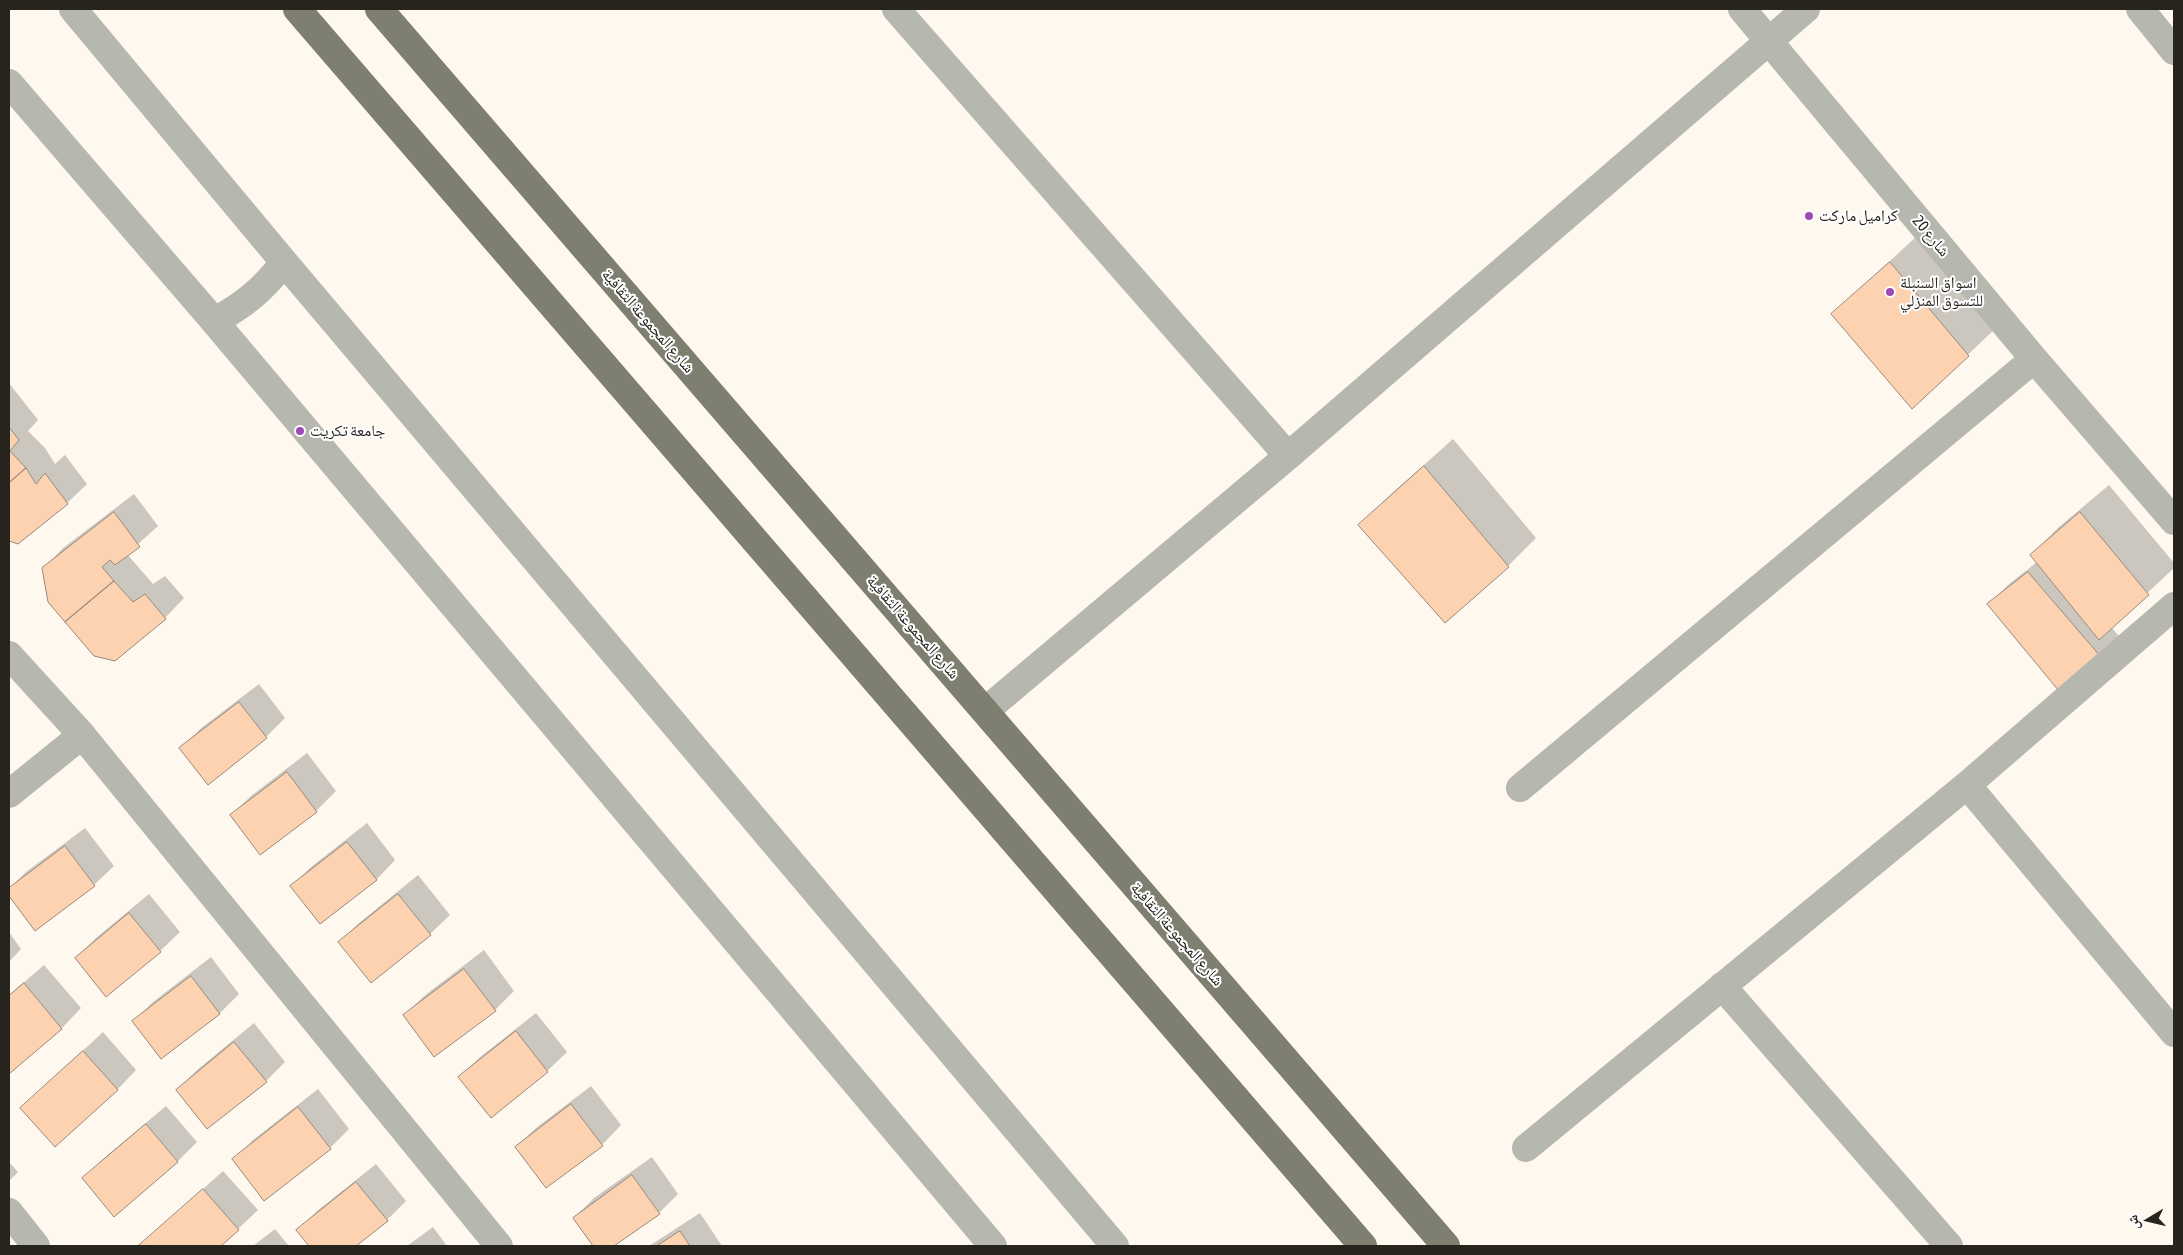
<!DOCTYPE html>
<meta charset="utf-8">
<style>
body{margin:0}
#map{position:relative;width:2183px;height:1255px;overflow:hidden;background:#fef8ee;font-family:"Asap Condensed","Noto Naskh Arabic",sans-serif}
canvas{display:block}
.frame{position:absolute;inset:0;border:10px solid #27231d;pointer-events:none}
.north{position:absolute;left:2123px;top:1195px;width:50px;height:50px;-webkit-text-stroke:4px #fff;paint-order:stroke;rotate:261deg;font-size:14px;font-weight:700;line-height:20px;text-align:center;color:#27231d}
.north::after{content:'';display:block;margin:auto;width:18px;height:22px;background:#27231d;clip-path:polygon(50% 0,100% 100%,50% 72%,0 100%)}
</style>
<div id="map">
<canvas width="2183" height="1255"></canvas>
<div class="frame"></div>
<div class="north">ش</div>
</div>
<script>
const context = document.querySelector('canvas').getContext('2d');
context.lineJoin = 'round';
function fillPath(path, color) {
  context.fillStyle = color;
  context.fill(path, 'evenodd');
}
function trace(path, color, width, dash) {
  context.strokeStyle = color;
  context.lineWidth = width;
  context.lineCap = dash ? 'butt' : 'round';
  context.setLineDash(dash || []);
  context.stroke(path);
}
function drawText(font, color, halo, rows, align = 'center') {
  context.font = font + ' "Asap Condensed","Noto Naskh Arabic",sans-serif';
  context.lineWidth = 4;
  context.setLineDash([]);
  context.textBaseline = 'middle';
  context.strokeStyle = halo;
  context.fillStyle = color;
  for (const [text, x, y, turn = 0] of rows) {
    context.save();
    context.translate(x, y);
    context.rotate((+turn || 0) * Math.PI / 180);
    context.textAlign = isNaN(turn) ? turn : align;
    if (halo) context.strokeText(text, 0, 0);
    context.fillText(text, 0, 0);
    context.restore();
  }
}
fillPath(new Path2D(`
 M 1919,234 L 1997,327 L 1912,408 L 1833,314 Z
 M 9,383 L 38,420 L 28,431 L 45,448 L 55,464 L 65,455 L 87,484 L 67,503 L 18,543 L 9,539 Z
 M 1453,439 L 1536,538 L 1508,566 L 1360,525 L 1388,497 Z
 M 2109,485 L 2174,563 L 2174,568 L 2111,627 L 2120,637 L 2100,656 L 1989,605 L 2008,585 L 2037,562 L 2031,555 L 2059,527 Z
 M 134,494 L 158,526 L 127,554 L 153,584 L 165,576 L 184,598 L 165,618 L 115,660 L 44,568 L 63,548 Z
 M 259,684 L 285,718 L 266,737 L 181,749 L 200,729 Z
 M 307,753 L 336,791 L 316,811 L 260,853 L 231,815 L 251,796 Z
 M 367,823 L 395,860 L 376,880 L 292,886 L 311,867 Z
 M 85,828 L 114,866 L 94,885 L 35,929 L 9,893 L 9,889 L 26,872 Z
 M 418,875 L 450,915 L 430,934 L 340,942 L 359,923 Z
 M 149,894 L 180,932 L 160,951 L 106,996 L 76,958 L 96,938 Z
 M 9,932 L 21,949 L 9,962 Z
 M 484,950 L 514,991 L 495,1010 L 405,1015 L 424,996 Z
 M 211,957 L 239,994 L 220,1013 L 162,1057 L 134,1021 L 153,1002 Z
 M 44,965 L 81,1008 L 62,1028 L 9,1072 L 9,995 Z
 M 536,1013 L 567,1052 L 547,1071 L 491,1116 L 460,1077 L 479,1058 Z
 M 254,1023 L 285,1062 L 266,1081 L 177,1090 L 197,1070 Z
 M 103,1032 L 136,1070 L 117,1090 L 21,1108 Z
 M 591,1086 L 621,1125 L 602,1145 L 516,1147 L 536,1128 Z
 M 318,1089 L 349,1129 L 330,1148 L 234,1160 L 253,1140 Z
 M 166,1106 L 197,1142 L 178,1161 L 114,1215 L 84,1178 L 103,1159 Z
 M 652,1157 L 678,1194 L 659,1213 L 612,1246 L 595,1246 L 574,1218 L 594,1198 Z
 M 9,1162 L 18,1172 L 9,1181 Z
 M 376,1164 L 406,1201 L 387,1220 L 354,1246 L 310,1246 L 298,1231 L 317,1211 Z
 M 223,1171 L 258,1210 L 238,1229 L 219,1246 L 140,1246 Z
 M 700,1213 L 722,1246 L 649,1246 Z
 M 433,1227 L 447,1246 L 407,1246 Z
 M 275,1229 L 289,1246 L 253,1246 Z`), '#0003');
const building = new Path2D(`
 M 1890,262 L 1969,356 L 1912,409 L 1831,314 Z
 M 9,427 L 19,440 L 10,451 L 26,468 L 9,483 Z
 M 1424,466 L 1509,567 L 1445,623 L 1358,525 Z
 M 26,468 L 36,484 L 45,473 L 68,504 L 18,544 L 9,541 L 9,483 Z
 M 114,512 L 140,547 L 115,565 L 110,560 L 102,567 L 114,581 L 65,622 L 48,602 L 42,568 Z
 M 2080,512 L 2149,595 L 2099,640 L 2030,555 Z
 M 2028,572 L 2101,657 L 2059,691 L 1987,604 Z
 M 114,581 L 133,602 L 145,594 L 166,619 L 115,661 L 94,656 L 65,622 Z
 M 239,702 L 267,738 L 208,785 L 179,748 Z
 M 287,772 L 317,812 L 260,855 L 230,815 Z
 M 347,842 L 377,880 L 320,924 L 290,886 Z
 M 65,846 L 95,886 L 35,931 L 9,896 L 9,888 Z
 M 398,894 L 431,935 L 371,983 L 338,942 Z
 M 129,913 L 161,952 L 106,997 L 75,958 Z
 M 464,969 L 496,1011 L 434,1057 L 403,1015 Z
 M 191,976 L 220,1014 L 161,1059 L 132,1021 Z
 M 24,983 L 62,1029 L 9,1074 L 9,996 Z
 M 516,1031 L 548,1072 L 491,1118 L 458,1077 Z
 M 234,1042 L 267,1082 L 207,1129 L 176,1090 Z
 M 83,1051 L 118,1090 L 55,1147 L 20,1108 Z
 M 571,1104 L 603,1146 L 546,1188 L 515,1147 Z
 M 298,1107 L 331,1149 L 264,1201 L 232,1159 Z
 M 146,1124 L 178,1162 L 114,1217 L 82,1178 Z
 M 632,1175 L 660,1214 L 614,1246 L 593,1246 L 573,1218 Z
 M 356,1182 L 388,1221 L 356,1246 L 309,1246 L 296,1230 Z
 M 203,1189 L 239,1230 L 221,1246 L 138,1246 Z
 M 680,1231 L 690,1246 L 657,1246 Z`);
fillPath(building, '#fcd2b1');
trace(building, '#99897d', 1);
trace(new Path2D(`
 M 73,9 L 284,262 L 1115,1246
 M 896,9 L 1288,456
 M 1742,9 L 2034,359 L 2174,521
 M 2140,9 L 2174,51
 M 9,83 L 214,321 L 993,1246
 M 214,321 C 243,306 264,289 284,262
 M 9,655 L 82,735 L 499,1246
 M 985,711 L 1288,456 L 1806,9
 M 1967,785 L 2174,1033
 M 1520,788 L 2034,359
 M 9,794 L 82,735
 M 1722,986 L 1949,1246
 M 1526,1148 L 1967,785 L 2174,606
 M 9,1212 L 36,1246`), '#b6b7ae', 28);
trace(new Path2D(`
 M 297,9 L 1363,1246
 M 379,9 L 1446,1246`), '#7e7f70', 28);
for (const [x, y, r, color] of [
 [1809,216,5,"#9f49b6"],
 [1890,292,5,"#9f49b6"],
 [300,431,5,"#9f49b6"]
]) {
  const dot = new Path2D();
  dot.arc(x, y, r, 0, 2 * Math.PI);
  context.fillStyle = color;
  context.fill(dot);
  trace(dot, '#fff', 2);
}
drawText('16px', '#27231d', '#fff', [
 ["كراميل ماركت",1819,216],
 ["اسواق السنبلة",1900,283],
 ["للتسوق المنزلي",1900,301],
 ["جامعة تكريت",310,431]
], 'left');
drawText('16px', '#27231d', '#fff', [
 ["شارع 20",1931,236,50],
 ["شارع المجموعة الثقافية",648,321,49],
 ["شارع المجموعة الثقافية",913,627,49],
 ["شارع المجموعة الثقافية",1177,934,49]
]);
</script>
